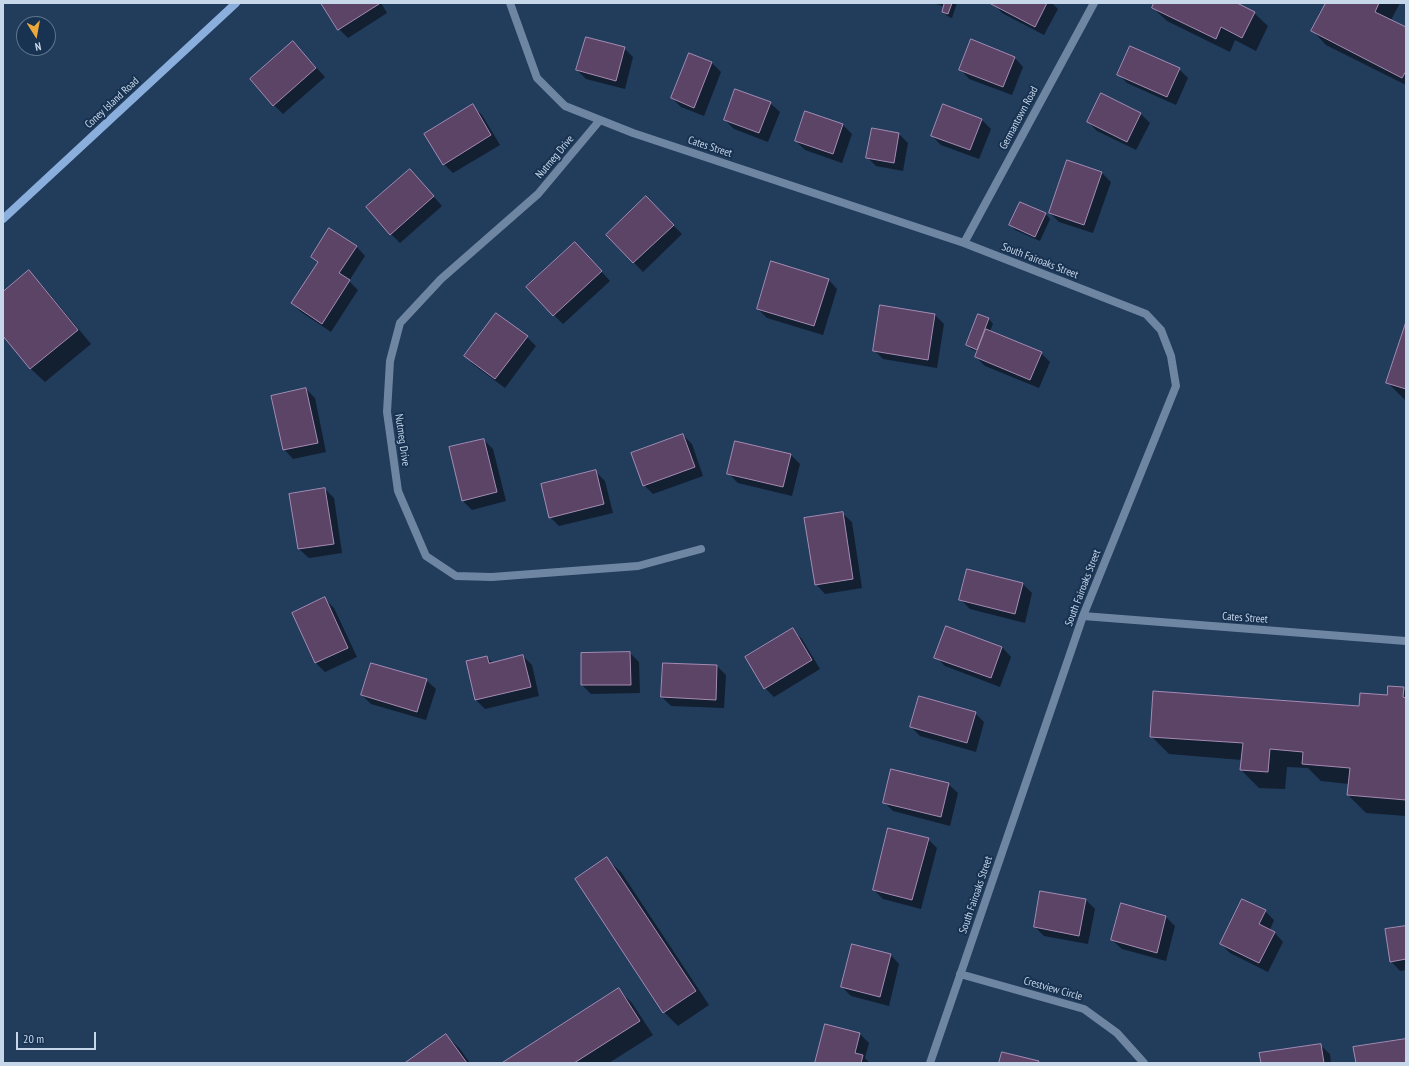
<!DOCTYPE html>
<style>
body{margin:0}
#map{position:relative;width:1409px;height:1066px;overflow:hidden;background:#223c5c;font-family:"PT Sans Narrow",sans-serif}
canvas{display:block}
.frame{position:absolute;inset:0;border:4px solid #c7d7ea;pointer-events:none}
.north{position:absolute;left:16px;top:16px;width:40px;height:40px;box-sizing:border-box;background:#183251;border:1px solid #5e748e;border-radius:50%;rotate:169deg;font-size:11px;font-weight:700;line-height:16px;text-align:center;color:#c7d7ea}
.north::after{content:'';display:block;margin:auto;width:14px;height:18px;background:#eda83c;clip-path:polygon(50% 0,100% 100%,50% 72%,0 100%)}
.scale{position:absolute;left:16px;top:1032px;width:80px;height:18px;box-sizing:border-box;border:2px solid #c7d7ea;border-top:0;padding-left:5px;font-size:12px;line-height:14px;white-space:nowrap;color:#c7d7ea;-webkit-text-stroke:3px #183251;paint-order:stroke}
</style>
<div id="map">
<canvas width="1409" height="1066"></canvas>
<div class="frame"></div>
<div class="north">N</div>
<div class="scale">20 m</div>
</div>
<script>
const context = document.querySelector('canvas').getContext('2d');
context.lineJoin = 'round';
function fillPath(path, color) {
  context.fillStyle = color;
  context.fill(path, 'evenodd');
}
function trace(path, color, width, dash) {
  context.strokeStyle = color;
  context.lineWidth = width;
  context.lineCap = dash ? 'butt' : 'round';
  context.setLineDash(dash || []);
  context.stroke(path);
}
function drawText(font, color, halo, rows, align = 'center') {
  context.font = font + ' "PT Sans Narrow",sans-serif';
  context.lineWidth = 4;
  context.setLineDash([]);
  context.textBaseline = 'middle';
  context.strokeStyle = halo;
  context.fillStyle = color;
  for (const [text, x, y, turn = 0] of rows) {
    context.save();
    context.translate(x, y);
    context.rotate((+turn || 0) * Math.PI / 180);
    context.textAlign = isNaN(turn) ? turn : align;
    if (halo) context.strokeText(text, 0, 0);
    context.fillText(text, 0, 0);
    context.restore();
  }
}
fillPath(new Path2D(`
 M 322,3 L 381,3 L 387,13 L 348,38 L 339,29 Z
 M 933,3 L 957,3 L 952,18 L 947,16 L 943,12 L 945,7 Z
 M 993,3 L 1052,3 L 1058,9 L 1044,35 L 1002,13 Z
 M 1155,3 L 1235,3 L 1254,13 L 1268,26 L 1256,51 L 1235,40 L 1230,52 L 1167,21 L 1153,8 Z
 M 1327,3 L 1400,3 L 1391,20 L 1406,28 L 1406,85 L 1326,45 L 1313,31 Z
 M 624,48 L 633,57 L 625,89 L 586,79 L 577,70 Z
 M 302,52 L 325,77 L 283,114 L 274,105 Z
 M 690,54 L 712,63 L 721,72 L 704,116 L 681,107 L 672,98 Z
 M 1014,57 L 1023,67 L 1012,95 L 969,79 L 960,69 Z
 M 1179,69 L 1188,78 L 1176,105 L 1127,83 L 1118,74 Z
 M 1102,94 L 1141,114 L 1150,123 L 1136,150 L 1097,131 L 1088,122 Z
 M 770,103 L 780,112 L 768,142 L 734,129 L 725,120 Z
 M 472,106 L 482,115 L 500,145 L 453,173 L 444,164 Z
 M 806,113 L 843,125 L 852,134 L 842,163 L 805,150 L 796,141 Z
 M 982,120 L 991,129 L 979,159 L 941,145 L 932,136 Z
 M 872,129 L 899,134 L 908,143 L 903,171 L 876,166 L 867,157 Z
 M 1068,161 L 1102,173 L 1111,182 L 1093,233 L 1059,222 L 1050,213 Z
 M 410,170 L 442,206 L 400,243 L 391,234 Z
 M 646,198 L 682,234 L 643,272 L 607,235 Z
 M 1020,203 L 1046,214 L 1050,219 L 1040,241 L 1015,230 L 1011,225 Z
 M 356,246 L 365,256 L 349,281 L 358,290 L 331,332 L 301,312 L 292,303 L 318,263 L 312,257 Z
 M 584,252 L 610,281 L 563,324 L 554,315 Z
 M 29,272 L 42,285 L 91,344 L 45,382 L 31,369 L 3,335 L 3,293 Z
 M 828,279 L 837,289 L 823,335 L 767,318 L 758,309 Z
 M 881,306 L 935,315 L 944,324 L 937,368 L 883,359 L 874,350 Z
 M 979,316 L 989,319 L 993,324 L 990,331 L 1041,353 L 1050,362 L 1039,388 L 985,366 L 976,357 L 978,352 L 971,349 L 967,345 Z
 M 1406,324 L 1406,401 L 1387,382 Z
 M 527,337 L 536,346 L 505,388 L 474,365 L 465,356 Z
 M 306,389 L 315,398 L 326,452 L 293,459 L 284,449 Z
 M 683,435 L 692,444 L 703,476 L 653,494 L 644,485 Z
 M 484,440 L 493,449 L 506,501 L 472,510 L 463,501 Z
 M 791,455 L 800,464 L 792,496 L 738,483 L 728,473 Z
 M 596,472 L 605,481 L 613,513 L 559,526 L 550,517 Z
 M 325,489 L 334,498 L 342,553 L 309,558 L 299,549 L 291,494 Z
 M 842,513 L 852,522 L 862,588 L 825,594 L 816,584 Z
 M 968,570 L 1023,584 L 1032,593 L 1025,623 L 970,609 L 961,600 Z
 M 325,599 L 334,608 L 357,657 L 325,672 L 316,663 L 293,613 Z
 M 792,630 L 802,639 L 820,669 L 774,697 L 765,688 Z
 M 1002,647 L 1011,657 L 1000,687 L 945,666 L 936,657 Z
 M 630,653 L 639,662 L 640,693 L 591,694 L 582,685 L 582,654 Z
 M 523,656 L 532,665 L 539,696 L 485,709 L 476,700 L 487,657 L 493,663 Z
 M 717,666 L 726,675 L 724,708 L 671,706 L 662,697 Z
 M 426,680 L 436,689 L 426,720 L 371,704 L 362,695 Z
 M 1403,688 L 1406,691 L 1406,816 L 1366,813 L 1348,795 L 1349,784 L 1321,781 L 1308,768 L 1287,767 L 1285,789 L 1259,788 L 1241,770 L 1242,760 L 1169,754 L 1151,736 L 1360,708 Z
 M 975,713 L 984,722 L 976,752 L 920,736 L 911,727 Z
 M 948,784 L 958,793 L 950,826 L 893,811 L 884,802 Z
 M 928,839 L 937,848 L 921,909 L 883,899 L 874,890 Z
 M 607,859 L 621,872 L 709,1005 L 678,1026 L 664,1012 L 576,879 Z
 M 1041,892 L 1086,900 L 1095,909 L 1088,944 L 1044,936 L 1035,927 Z
 M 1122,905 L 1166,917 L 1175,926 L 1166,961 L 1122,949 L 1112,940 Z
 M 1265,911 L 1274,920 L 1270,930 L 1274,932 L 1283,942 L 1268,972 L 1230,953 L 1221,944 Z
 M 1406,927 L 1406,970 L 1400,971 L 1391,961 Z
 M 890,954 L 899,964 L 889,1006 L 851,996 L 842,987 Z
 M 619,990 L 632,1003 L 653,1035 L 609,1063 L 504,1063 Z
 M 860,1034 L 869,1043 L 865,1058 L 870,1063 L 816,1063 Z
 M 446,1035 L 460,1049 L 470,1063 L 407,1063 Z
 M 1320,1045 L 1330,1054 L 1331,1063 L 1262,1063 Z`), '#0007');
const building = new Path2D(`
 M 321,3 L 378,3 L 379,4 L 338,30 Z
 M 941,3 L 952,3 L 948,14 L 942,12 L 944,4 Z
 M 992,3 L 1047,3 L 1035,27 L 991,4 Z
 M 1154,3 L 1237,3 L 1255,12 L 1242,38 L 1221,27 L 1216,39 L 1152,8 Z
 M 1326,3 L 1379,3 L 1375,12 L 1406,27 L 1406,71 L 1402,78 L 1311,31 Z
 M 586,37 L 625,47 L 616,81 L 576,70 Z
 M 971,39 L 1015,57 L 1003,87 L 959,70 Z
 M 293,41 L 316,68 L 273,106 L 250,79 Z
 M 1130,46 L 1180,68 L 1167,97 L 1117,75 Z
 M 689,53 L 712,62 L 694,108 L 671,98 Z
 M 735,89 L 771,102 L 759,133 L 724,120 Z
 M 1101,93 L 1141,113 L 1127,142 L 1087,122 Z
 M 473,104 L 491,135 L 443,165 L 424,134 Z
 M 943,104 L 982,119 L 970,150 L 931,136 Z
 M 805,111 L 843,124 L 833,154 L 795,141 Z
 M 872,128 L 899,133 L 894,163 L 866,158 Z
 M 1067,160 L 1102,172 L 1084,225 L 1049,213 Z
 M 410,169 L 434,196 L 390,235 L 366,207 Z
 M 646,196 L 674,225 L 633,263 L 606,235 Z
 M 1020,202 L 1046,213 L 1035,237 L 1009,225 Z
 M 329,228 L 357,246 L 339,273 L 350,280 L 322,324 L 291,303 L 318,262 L 311,257 Z
 M 575,242 L 602,271 L 553,316 L 526,287 Z
 M 771,261 L 829,279 L 814,326 L 757,309 Z
 M 29,270 L 78,330 L 30,369 L 3,336 L 3,292 Z
 M 880,305 L 935,314 L 928,360 L 873,351 Z
 M 496,313 L 528,336 L 495,379 L 464,356 Z
 M 978,314 L 989,318 L 977,350 L 966,345 Z
 M 1406,322 L 1406,389 L 1386,383 Z
 M 986,329 L 1042,352 L 1030,380 L 975,357 Z
 M 306,388 L 318,443 L 283,450 L 271,396 Z
 M 683,434 L 695,467 L 643,486 L 631,453 Z
 M 484,439 L 497,492 L 462,501 L 449,447 Z
 M 735,441 L 791,454 L 783,487 L 727,474 Z
 M 596,470 L 604,504 L 549,518 L 541,484 Z
 M 325,488 L 334,544 L 298,549 L 289,494 Z
 M 843,512 L 853,579 L 815,585 L 804,518 Z
 M 967,569 L 1023,583 L 1015,614 L 959,600 Z
 M 325,597 L 348,648 L 315,663 L 292,613 Z
 M 946,626 L 1002,647 L 991,678 L 934,658 Z
 M 793,628 L 812,660 L 764,689 L 745,657 Z
 M 630,652 L 631,685 L 581,685 L 581,653 Z
 M 523,655 L 531,687 L 475,700 L 466,661 L 487,656 L 489,663 Z
 M 371,663 L 427,679 L 417,712 L 361,695 Z
 M 663,663 L 717,665 L 716,700 L 661,697 Z
 M 1388,686 L 1404,687 L 1403,697 L 1406,698 L 1406,800 L 1347,795 L 1350,768 L 1302,764 L 1303,752 L 1270,749 L 1268,772 L 1240,770 L 1243,743 L 1150,737 L 1153,691 L 1359,706 L 1360,693 L 1387,695 Z
 M 919,696 L 976,712 L 967,743 L 910,727 Z
 M 891,769 L 949,783 L 941,817 L 883,803 Z
 M 888,828 L 929,838 L 912,900 L 873,890 Z
 M 607,857 L 696,991 L 663,1013 L 575,879 Z
 M 1040,891 L 1086,899 L 1079,936 L 1034,927 Z
 M 1242,899 L 1266,910 L 1259,924 L 1275,932 L 1259,963 L 1220,944 Z
 M 1121,903 L 1166,916 L 1157,953 L 1111,940 Z
 M 1406,926 L 1406,959 L 1390,962 L 1385,929 Z
 M 852,944 L 891,954 L 880,997 L 841,987 Z
 M 619,988 L 640,1021 L 574,1063 L 502,1063 Z
 M 825,1024 L 860,1033 L 855,1053 L 863,1055 L 861,1063 L 815,1063 Z
 M 446,1034 L 467,1063 L 405,1063 Z
 M 1406,1039 L 1406,1063 L 1356,1063 L 1353,1047 Z
 M 1321,1044 L 1324,1063 L 1261,1063 L 1259,1053 Z
 M 1002,1052 L 1039,1061 L 1038,1063 L 999,1063 Z`);
fillPath(building, '#5c4467');
trace(building, '#a58bb3', 1);
trace(new Path2D(`
 M 510,3 L 537,78 L 565,106 L 633,133 L 964,243 L 1146,314 L 1161,330 L 1171,356 L 1176,386 L 1083,616 L 930,1063
 M 600,120 L 538,194 L 441,279 L 400,323 L 390,361 L 387,412 L 398,491 L 426,556 L 456,576 L 492,577 L 638,566 L 701,549
 M 964,243 L 1094,3
 M 1083,616 L 1406,641
 M 960,974 L 1084,1009 L 1117,1033 L 1144,1063`), '#6f86a2', 8);
trace(new Path2D(`
 M 3,219 L 236,3`), '#8bafdd', 8);
drawText('11px', '#c7d7ea', '#183251', [
 ["Coney Island Road",112,103,-43],
 ["Germantown Road",1019,118,-62],
 ["Cates Street",710,147,18],
 ["Nutmeg Drive",555,157,-50],
 ["South Fairoaks Street",1040,261,21],
 ["Nutmeg Drive",402,440,82],
 ["South Fairoaks Street",1083,588,-69],
 ["Cates Street",1245,618,4],
 ["South Fairoaks Street",976,895,-71],
 ["Crestview Circle",1053,989,16]
]);
</script>
